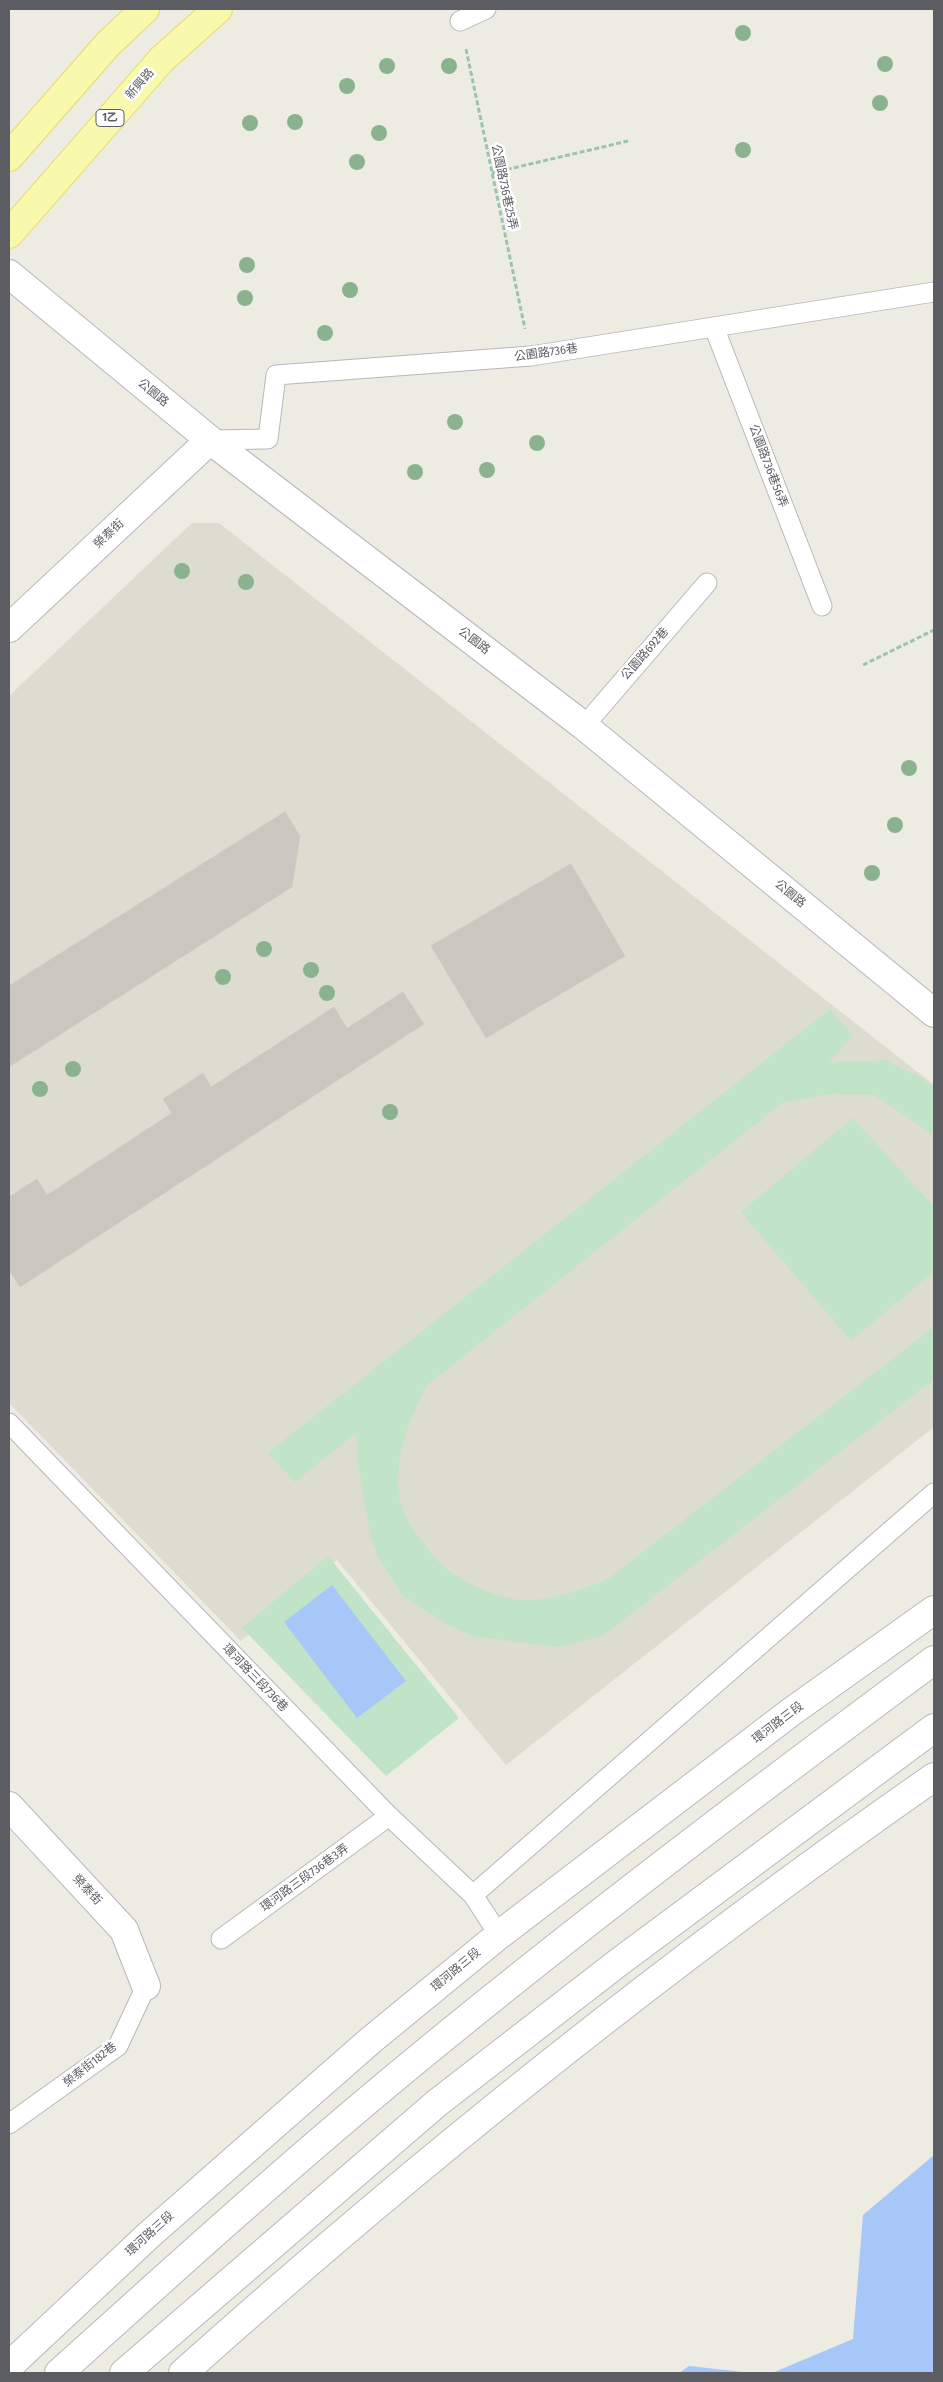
<!DOCTYPE html>
<meta charset="utf-8">
<style>
body{margin:0}
#map{position:relative;width:943px;height:2382px;overflow:hidden;background:#edece3;font-family:"Fira Sans Condensed",sans-serif}
canvas{display:block}
.frame{position:absolute;inset:0;border:10px solid #5b5d63;pointer-events:none}
</style>
<div id="map">
<canvas width="943" height="2382"></canvas>
<div class="frame"></div>
</div>
<script>
const context = document.querySelector('canvas').getContext('2d');
context.lineJoin = 'round';
function fillPath(path, color) {
  context.fillStyle = color;
  context.fill(path, 'evenodd');
}
function trace(path, color, width, dash) {
  context.strokeStyle = color;
  context.lineWidth = width;
  context.lineCap = dash ? 'butt' : 'round';
  context.setLineDash(dash || []);
  context.stroke(path);
}
function drawText(font, color, halo, rows, align = 'center') {
  context.font = font + ' "Fira Sans Condensed","Noto Sans TC",sans-serif';
  context.lineWidth = 5;
  context.setLineDash([]);
  context.textBaseline = 'middle';
  context.strokeStyle = halo;
  context.fillStyle = color;
  for (const [text, x, y, turn = 0] of rows) {
    context.save();
    context.translate(x, y);
    context.rotate((+turn || 0) * Math.PI / 180);
    context.textAlign = isNaN(turn) ? turn : align;
    if (halo) context.strokeText(text, 0, 0);
    context.fillText(text, 0, 0);
    context.restore();
  }
}
fillPath(new Path2D(`
 M 192,523 L 219,523 L 934,1085 L 934,1427 L 506,1765 L 337,1560 L 241,1641 L 9,1403 L 9,696 Z`), '#dddcd1');
fillPath(new Path2D(`
 M 830,1009 L 853,1035 L 828,1063 L 885,1060 L 918,1076 L 934,1087 L 934,1135 L 874,1095 L 832,1094 L 782,1103 L 427,1385 C 410,1417 399,1445 398,1482 C 398,1491 401,1507 405,1515 C 413,1531 436,1562 450,1572 C 468,1584 502,1600 524,1600 C 554,1601 580,1590 608,1579 L 934,1327 L 934,1379 L 604,1635 L 559,1647 L 476,1637 L 442,1622 L 403,1596 L 380,1561 L 371,1538 L 358,1467 L 356,1433 L 295,1482 L 268,1453 Z
 M 853,1118 L 934,1207 L 934,1271 L 851,1341 L 741,1212 Z
 M 328,1556 L 459,1718 L 386,1776 L 242,1628 Z`), '#c1e3c7');
fillPath(new Path2D(`
 M 332,1585 L 406,1681 L 357,1718 L 284,1622 Z
 M 934,2155 L 934,2373 L 772,2373 L 853,2339 L 863,2215 Z
 M 689,2366 L 753,2373 L 679,2373 Z`), '#a7c7f9');
const building = new Path2D(`
 M 285,812 L 300,836 L 292,887 L 9,1067 L 9,986 Z
 M 571,864 L 625,956 L 486,1038 L 431,946 Z
 M 403,992 L 424,1024 L 20,1287 L 9,1270 L 9,1197 L 37,1179 L 47,1195 L 172,1113 L 163,1099 L 203,1073 L 211,1087 L 334,1007 L 347,1028 Z`);
fillPath(building, '#c8c7c0');
trace(building, '#d1cfc2', 1);
const service = new Path2D(`
 M 460,21 L 486,9
 M 714,327 L 822,606
 M 210,440 L 268,439 L 276,375 L 531,356 L 934,292
 M 584,726 L 707,583
 M 9,1423 L 389,1816 L 473,1895 L 499,1935
 M 473,1895 L 934,1493
 M 221,1939 L 389,1816
 M 9,2124 L 118,2046 L 146,1986`);
const minor = new Path2D(`
 M 9,274 L 210,440 L 584,726 L 934,1013
 M 9,628 L 210,440
 M 9,1806 L 124,1930 L 146,1986
 M 9,2366 L 150,2234 L 371,2040 L 499,1935 L 791,1712 L 934,1610
 M 183,2373 C 421,2160 672,1960 934,1777`);
const tertiary = new Path2D(`
 M 59,2373 C 174,2269 289,2165 409,2066 C 580,1925 756,1792 934,1660
 M 124,2373 L 437,2103 L 619,1962 L 934,1728`);
const primary = new Path2D(`
 M 9,157 L 108,44 L 145,9
 M 9,234 L 162,59 L 218,9`);
trace(service, '#b6b7bc', 21);
trace(minor, '#b6b7bc', 30);
trace(tertiary, '#b6b7bc', 30);
trace(primary, '#e7d962', 30);
trace(new Path2D(`
 M 466,49 L 525,329
 M 492,173 L 628,141
 M 863,665 L 934,630`), '#9bc3ae', 3, [5, 2.5]);
trace(service, '#fff', 19);
trace(minor, '#fff', 28);
trace(tertiary, '#fff', 28);
trace(primary, '#f8f9ac', 28);
context.fillStyle = '#8bb28f';
for (const [x, y] of [
 [743,33],
 [885,64],
 [387,66],
 [449,66],
 [347,86],
 [880,103],
 [295,122],
 [250,123],
 [379,133],
 [743,150],
 [357,162],
 [247,265],
 [350,290],
 [245,298],
 [325,333],
 [455,422],
 [537,443],
 [487,470],
 [415,472],
 [182,571],
 [246,582],
 [909,768],
 [895,825],
 [872,873],
 [264,949],
 [311,970],
 [223,977],
 [327,993],
 [73,1069],
 [40,1089],
 [390,1112]
]) {
  context.beginPath();
  context.arc(x, y, 8, 0, 2 * Math.PI);
  context.fill();
}
for (const [x, y, w] of [
 [110,118,28]
]) {
  const box = new Path2D();
  box.roundRect(x - w / 2, y - 8.5, w, 17, 4);
  context.fillStyle = '#fff';
  context.fill(box);
  trace(box, '#5b5d63', 1);
}
drawText('bold 11px', '#5b5d63', null, [
 ["1乙",110,118]
]);
drawText('12px', '#5b5d63', '#fff', [
 ["新興路",140,84,-49],
 ["公園路736巷25弄",504,187,78],
 ["公園路736巷",546,353,-8],
 ["公園路",153,393,39],
 ["公園路736巷56弄",768,466,69],
 ["榮泰街",109,534,-43],
 ["公園路",474,641,37],
 ["公園路692巷",645,654,-49],
 ["公園路",790,894,39],
 ["環河路三段736巷",255,1678,46],
 ["環河路三段",778,1723,-37],
 ["環河路三段736巷3弄",305,1878,-36],
 ["榮泰街",87,1890,47],
 ["環河路三段",456,1970,-40],
 ["榮泰街182巷",90,2065,-38],
 ["環河路三段",150,2234,-42]
]);
</script>
